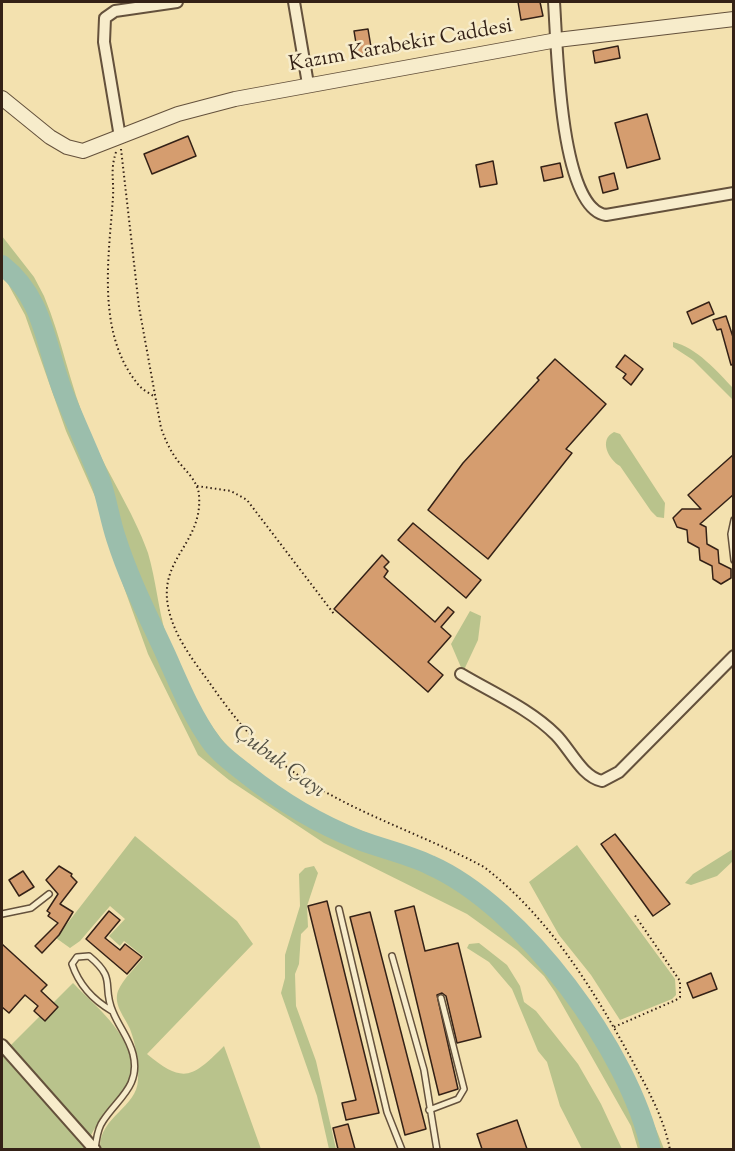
<!DOCTYPE html>
<meta charset="utf-8">
<style>
body{margin:0}
#map{position:relative;width:735px;height:1151px;overflow:hidden;background:#f3e1af;font-family:"Sorts Mill Goudy",serif}
canvas{display:block}
.frame{position:absolute;inset:0;border:3px solid #342116;pointer-events:none}
</style>
<div id="map">
<canvas width="735" height="1151"></canvas>
<div class="frame"></div>
</div>
<script>
const context = document.querySelector('canvas').getContext('2d');
context.lineJoin = 'round';
function fillPath(path, color) {
  context.fillStyle = color;
  context.fill(path, 'evenodd');
}
function trace(path, color, width, dash) {
  context.strokeStyle = color;
  context.lineWidth = width;
  context.lineCap = dash ? 'butt' : 'round';
  context.setLineDash(dash || []);
  context.stroke(path);
}
function drawText(font, color, halo, rows, align = 'center') {
  context.font = font + ' "Sorts Mill Goudy",serif';
  context.lineWidth = 5;
  context.setLineDash([]);
  context.textBaseline = 'middle';
  context.strokeStyle = halo;
  context.fillStyle = color;
  for (const [text, x, y, turn = 0] of rows) {
    context.save();
    context.translate(x, y);
    context.rotate((+turn || 0) * Math.PI / 180);
    context.textAlign = isNaN(turn) ? turn : align;
    if (halo) context.strokeText(text, 0, 0);
    context.fillText(text, 0, 0);
    context.restore();
  }
}
fillPath(new Path2D(`
 M 2,236 L 34,277 L 44,296 C 62,339 70,386 88,428 C 105,471 133,510 148,553 C 156,580 158,608 166,635 C 176,667 202,716 224,742 C 290,818 370,828 455,869 C 534,908 635,1067 664,1149 L 638,1149 L 631,1126 L 555,992 L 544,976 L 517,950 L 467,914 L 324,843 L 229,780 L 198,755 L 148,654 L 122,582 L 101,510 L 66,431 L 25,315 L 2,273 Z
 M 673,342 C 696,347 718,372 733,388 L 733,400 L 693,360 L 673,347 Z
 M 614,432 L 620,434 L 665,503 L 664,518 L 657,517 L 651,511 L 620,466 C 609,460 598,440 614,432 Z
 M 470,611 L 481,616 L 478,640 L 463,672 L 451,644 Z
 M 135,836 L 237,921 L 253,944 L 147,1054 C 184,1085 193,1077 224,1046 L 261,1149 L 103,1150 L 100,1147 C 100,1117 137,1107 138,1080 C 139,1065 136,1044 130,1029 C 125,1017 113,1005 118,991 C 123,979 136,967 144,957 L 124,941 L 120,946 L 109,936 L 125,919 L 110,906 L 80,941 L 70,948 L 56,938 Z
 M 577,845 L 675,979 L 676,995 L 672,999 L 620,1020 L 591,975 L 559,935 L 529,882 Z
 M 733,849 L 733,861 L 717,876 L 691,885 L 685,883 L 693,874 Z
 M 314,866 L 318,873 L 307,906 L 308,927 L 301,934 L 299,964 L 295,974 L 296,1006 L 316,1061 L 336,1149 L 329,1149 L 317,1096 L 281,993 L 285,978 L 285,955 L 300,906 L 299,874 L 305,868 Z
 M 479,943 L 507,965 L 520,986 L 524,1002 L 536,1011 L 578,1064 L 601,1104 L 622,1149 L 582,1149 L 560,1106 L 547,1062 L 538,1051 L 512,989 L 489,962 L 467,948 L 469,944 Z
 M 73,983 C 99,1010 152,1050 123,1092 C 112,1108 99,1119 90,1137 L 11,1045 Z
 M 2,1055 L 87,1149 L 2,1149 Z`), '#b9c38c');
trace(new Path2D(`
 M 2,265 C 44,298 45,345 63,392 C 75,422 89,452 101,482 C 107,500 110,520 116,538 C 129,579 148,616 166,655 C 179,684 192,716 211,742 C 219,754 234,764 245,773 C 280,801 318,824 359,840 C 383,849 407,854 430,865 C 523,906 630,1052 651,1150`), '#9bbeac', 20);
const building = new Path2D(`
 M 518,2 L 540,2 L 543,16 L 521,20 Z
 M 368,29 L 372,53 L 358,55 L 354,31 Z
 M 618,46 L 620,58 L 595,63 L 593,51 Z
 M 647,114 L 660,159 L 627,168 L 615,123 Z
 M 188,136 L 196,156 L 152,174 L 144,154 Z
 M 493,161 L 497,184 L 480,187 L 476,165 Z
 M 560,163 L 563,177 L 544,181 L 541,167 Z
 M 614,173 L 618,189 L 603,193 L 599,177 Z
 M 709,302 L 714,314 L 692,324 L 687,312 Z
 M 726,316 L 734,340 L 734,364 L 731,365 L 721,329 L 717,330 L 713,320 Z
 M 625,355 L 643,369 L 631,385 L 623,378 L 626,374 L 616,367 Z
 M 555,359 L 606,404 L 566,449 L 572,453 L 488,559 L 428,510 L 463,463 L 539,380 L 537,378 Z
 M 734,454 L 734,494 L 700,524 L 706,527 L 707,544 L 718,550 L 719,563 L 731,569 L 731,578 L 721,584 L 713,579 L 712,566 L 700,560 L 699,548 L 688,542 L 687,530 L 677,527 L 673,518 L 682,509 L 701,509 L 688,495 Z
 M 413,523 L 481,580 L 466,598 L 398,540 Z
 M 382,555 L 389,562 L 384,567 L 388,571 L 384,577 L 435,622 L 448,607 L 454,612 L 441,627 L 451,636 L 428,662 L 443,675 L 428,692 L 334,609 Z
 M 615,834 L 670,904 L 653,916 L 601,844 Z
 M 59,866 L 72,874 L 71,876 L 77,882 L 60,904 L 73,912 L 59,935 L 42,953 L 35,946 L 58,923 L 48,916 L 50,913 L 47,911 L 58,894 L 46,880 Z
 M 23,871 L 34,887 L 19,896 L 9,880 Z
 M 327,901 L 379,1113 L 346,1120 L 342,1103 L 356,1100 L 308,906 Z
 M 414,906 L 425,951 L 458,943 L 481,1037 L 457,1043 L 446,996 L 442,993 L 437,995 L 458,1089 L 439,1095 L 395,911 Z
 M 109,911 L 120,920 L 105,938 L 120,950 L 125,944 L 142,957 L 127,974 L 86,939 Z
 M 370,912 L 426,1129 L 405,1135 L 350,917 Z
 M 2,944 L 47,985 L 41,991 L 58,1007 L 45,1021 L 34,1011 L 38,1006 L 25,995 L 9,1013 L 2,1007 Z
 M 711,973 L 717,989 L 693,998 L 687,983 Z
 M 517,1120 L 527,1149 L 482,1149 L 477,1134 Z
 M 348,1124 L 355,1149 L 338,1149 L 333,1128 Z`);
fillPath(building, '#d59d6f');
trace(building, '#342116', 1.5);
const service = new Path2D(`
 M 734,520 L 731,534 L 734,560
 M 339,909 L 387,1112 L 402,1150
 M 2,914 L 31,908 L 49,894
 M 392,956 L 424,1070 L 437,1150
 M 429,1110 L 458,1099 L 464,1089 L 441,998
 M 95,1148 C 97,1138 97,1129 103,1121 C 118,1098 141,1086 133,1054 C 129,1038 119,1027 113,1012 C 101,985 118,980 89,956 L 77,957 L 72,964 C 79,985 93,1000 112,1011`);
const minor = new Path2D(`
 M 294,2 L 308,84
 M 554,2 C 557,41 559,209 606,215 L 734,193
 M 120,137 L 104,42 L 105,18 L 115,11 L 177,2
 M 461,674 C 493,693 530,709 556,735 C 570,749 582,777 602,781 L 619,772 L 734,656
 M 2,1045 L 95,1150`);
const tertiary = new Path2D(`
 M 2,98 L 50,137 L 67,147 L 83,151 L 178,114 L 235,99 L 557,40 L 734,19`);
trace(service, '#64513c', 8);
trace(minor, '#64513c', 14);
trace(tertiary, '#64513c', 16);
trace(new Path2D(`
 M 121,149 L 139,307 L 161,428 C 165,439 169,448 175,457 C 183,469 198,480 199,495 C 203,543 159,558 168,606 C 173,634 192,659 209,682 C 227,708 249,737 274,757 C 335,808 415,830 484,867 C 549,917 594,990 633,1062 C 648,1090 664,1118 670,1150
 M 116,152 C 110,171 114,178 113,197 C 109,256 96,332 137,383 C 141,389 149,393 155,397
 M 197,486 L 231,491 L 247,500 L 334,614
 M 614,1027 L 676,1000 L 680,997 L 680,981 L 634,914`), '#342116', 2, [1.5, 3]);
trace(service, '#f7eccb', 5);
trace(minor, '#f7eccb', 10);
trace(tertiary, '#f7eccb', 14);
drawText('21px', '#342116', '#f7eccb', [
 ["Kazım Karabekir Caddesi",401,47,-10]
]);
drawText('italic 22px', '#535043', '#f7eccb', [
 ["Çubuk Çayı",278,763,36]
]);
</script>
